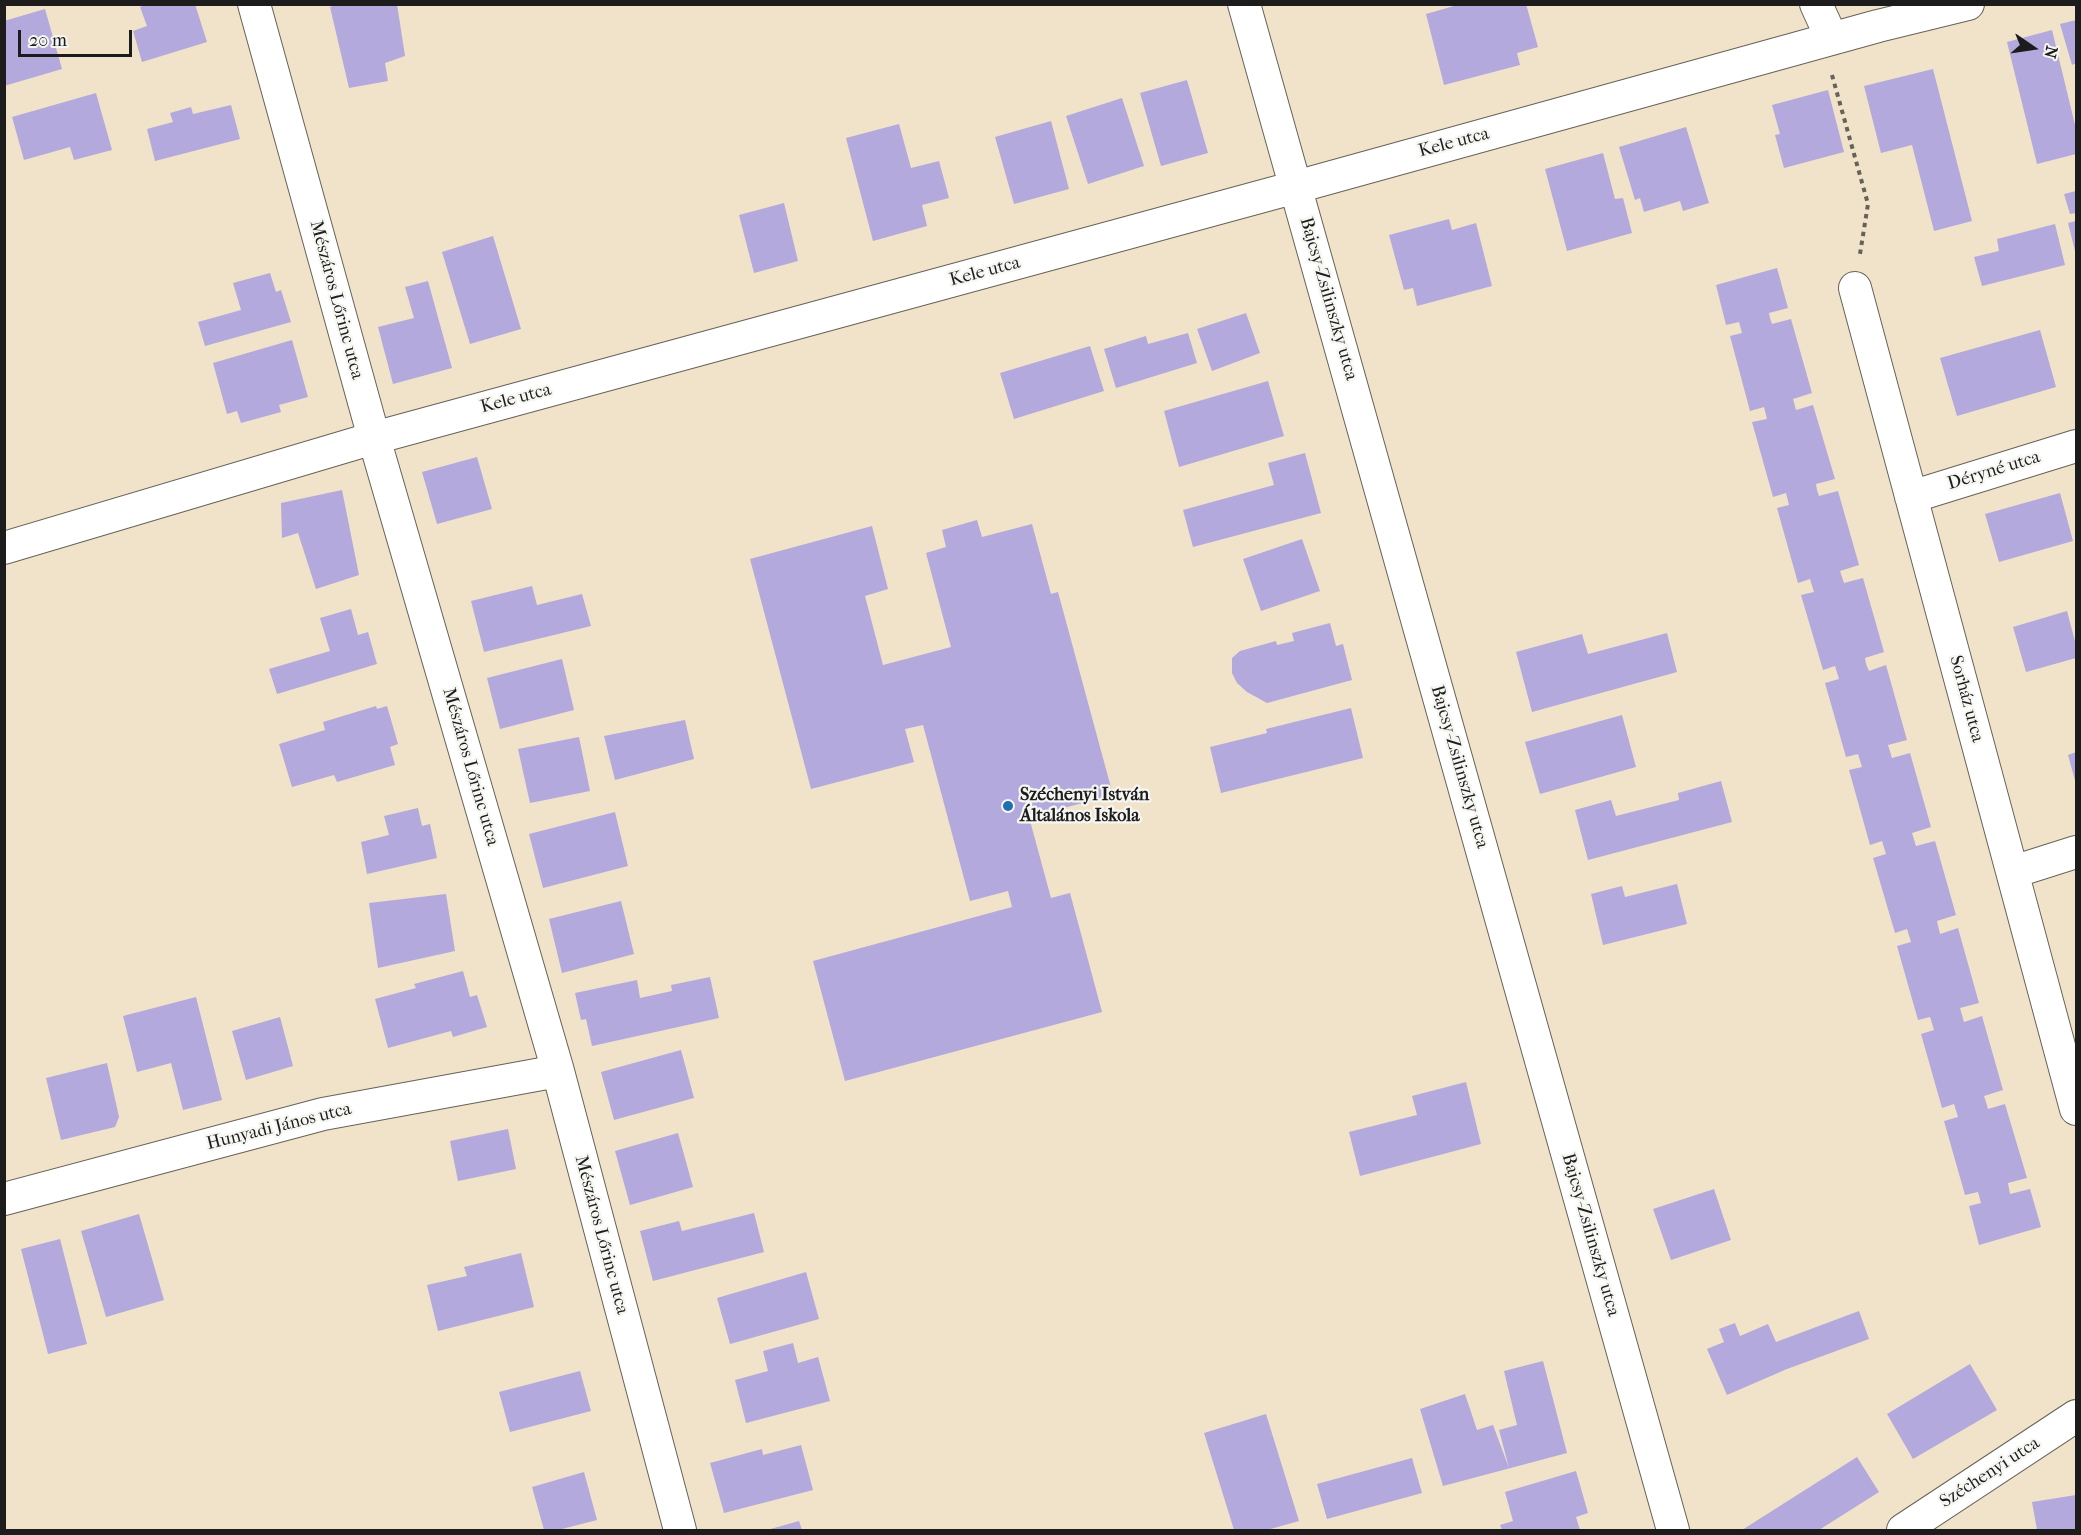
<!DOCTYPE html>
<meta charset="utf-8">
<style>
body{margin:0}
#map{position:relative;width:2081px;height:1535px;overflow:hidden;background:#f0e3c9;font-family:"IM FELL French Canon",serif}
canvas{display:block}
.frame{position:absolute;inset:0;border:6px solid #1c1c1c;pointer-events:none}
.north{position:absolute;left:2003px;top:18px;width:60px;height:60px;-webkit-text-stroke:4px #f6f6f2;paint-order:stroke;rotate:103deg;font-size:16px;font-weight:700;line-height:24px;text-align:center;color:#1c1c1c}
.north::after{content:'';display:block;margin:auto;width:21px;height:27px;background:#1c1c1c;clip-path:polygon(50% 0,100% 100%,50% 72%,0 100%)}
.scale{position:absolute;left:18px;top:30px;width:114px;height:27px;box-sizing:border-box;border:3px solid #1c1c1c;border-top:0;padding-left:8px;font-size:18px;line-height:21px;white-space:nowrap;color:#1c1c1c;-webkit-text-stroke:4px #f6f6f2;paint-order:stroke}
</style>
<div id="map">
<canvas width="2081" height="1535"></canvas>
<div class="frame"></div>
<div class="north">N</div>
<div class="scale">20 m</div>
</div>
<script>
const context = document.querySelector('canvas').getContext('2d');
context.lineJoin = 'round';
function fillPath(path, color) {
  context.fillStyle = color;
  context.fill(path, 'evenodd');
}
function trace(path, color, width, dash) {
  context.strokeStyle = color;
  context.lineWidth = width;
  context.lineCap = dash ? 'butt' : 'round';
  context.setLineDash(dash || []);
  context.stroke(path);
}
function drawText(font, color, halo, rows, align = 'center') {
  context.font = font + ' "IM FELL French Canon",serif';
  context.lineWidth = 4.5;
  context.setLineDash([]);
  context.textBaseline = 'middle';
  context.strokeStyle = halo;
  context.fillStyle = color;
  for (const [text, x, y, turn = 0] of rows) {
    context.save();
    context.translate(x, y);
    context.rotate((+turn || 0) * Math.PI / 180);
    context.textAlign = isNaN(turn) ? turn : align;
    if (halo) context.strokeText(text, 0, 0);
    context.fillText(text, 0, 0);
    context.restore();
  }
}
fillPath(new Path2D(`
 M 147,4 L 195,4 L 207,42 L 142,62 L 133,31 L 147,26 L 140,7 Z
 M 338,4 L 397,4 L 405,56 L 385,63 L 388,81 L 349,88 L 330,7 Z
 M 1461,4 L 1526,4 L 1538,47 L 1517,53 L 1520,65 L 1444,85 L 1426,14 Z
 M 45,9 L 62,69 L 4,86 L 4,21 Z
 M 2076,20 L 2076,63 L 2072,65 L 2060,24 Z
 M 2052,30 L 2076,129 L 2076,154 L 2037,164 L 2007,42 Z
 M 1933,69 L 1972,221 L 1934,231 L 1912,145 L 1881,153 L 1864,86 Z
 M 1187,80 L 1208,153 L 1161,166 L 1140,93 Z
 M 1828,90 L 1844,152 L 1784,168 L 1775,135 L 1780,134 L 1772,105 Z
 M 96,93 L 112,150 L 74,160 L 70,147 L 24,160 L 12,117 Z
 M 1122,98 L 1144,166 L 1088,184 L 1066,116 Z
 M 231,105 L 240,139 L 155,161 L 147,129 L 173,122 L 170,113 L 191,107 L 193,114 Z
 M 1051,121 L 1069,189 L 1014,204 L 995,137 Z
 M 899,124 L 911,168 L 939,161 L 949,198 L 922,205 L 927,226 L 873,241 L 846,138 Z
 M 1686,127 L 1709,203 L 1683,211 L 1680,201 L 1644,212 L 1640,198 L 1635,200 L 1619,147 Z
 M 1603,153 L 1615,199 L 1623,198 L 1632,233 L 1567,251 L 1545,169 Z
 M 2076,191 L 2076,213 L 2070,214 L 2064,194 Z
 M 784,203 L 798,261 L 754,273 L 739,215 Z
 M 1449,219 L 1452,230 L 1476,223 L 1492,286 L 1417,306 L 1413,288 L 1404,290 L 1389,235 Z
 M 2076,221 L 2076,255 L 2068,223 Z
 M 2055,224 L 2065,265 L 1982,286 L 1974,257 L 1999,251 L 1997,239 Z
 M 493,236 L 521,329 L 470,344 L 442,252 Z
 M 1777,268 L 1788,308 L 1769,313 L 1770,318 L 1772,324 L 1791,319 L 1812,393 L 1793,399 L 1796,410 L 1813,405 L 1835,479 L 1816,484 L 1817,490 L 1819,496 L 1838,491 L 1859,565 L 1840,571 L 1844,583 L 1863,578 L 1884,652 L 1865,658 L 1866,664 L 1869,671 L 1886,665 L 1907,740 L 1888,745 L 1892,758 L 1910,753 L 1931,827 L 1912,833 L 1916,846 L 1935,841 L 1956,915 L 1937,921 L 1940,934 L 1958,928 L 1979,1003 L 1960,1008 L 1964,1022 L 1982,1016 L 2003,1090 L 1984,1096 L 1986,1102 L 1988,1109 L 2005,1104 L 2027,1178 L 2008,1183 L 2010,1194 L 2030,1189 L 2041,1227 L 1979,1245 L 1969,1206 L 1981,1203 L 1978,1192 L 1965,1195 L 1944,1121 L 1958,1117 L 1954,1104 L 1942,1108 L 1921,1034 L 1934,1030 L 1930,1017 L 1918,1020 L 1897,946 L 1911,942 L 1907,929 L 1895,933 L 1873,858 L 1886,854 L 1882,841 L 1870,845 L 1849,770 L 1862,767 L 1858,754 L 1846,757 L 1825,683 L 1839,679 L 1835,666 L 1823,670 L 1801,595 L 1814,592 L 1810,579 L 1798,583 L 1777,508 L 1789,505 L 1786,493 L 1773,497 L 1752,422 L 1767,419 L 1764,407 L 1750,411 L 1730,336 L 1742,333 L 1739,322 L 1726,325 L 1716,285 Z
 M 270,273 L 276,292 L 281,290 L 291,322 L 205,346 L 198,322 L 241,310 L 233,283 Z
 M 428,281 L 452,368 L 393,384 L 378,327 L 414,318 L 405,287 Z
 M 1246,313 L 1260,353 L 1212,371 L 1197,329 Z
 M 2040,330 L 2056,387 L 1957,416 L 1940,358 Z
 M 1188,333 L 1197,363 L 1116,388 L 1104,349 L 1146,336 L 1148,344 Z
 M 292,340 L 308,397 L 279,405 L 281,412 L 241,423 L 237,411 L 227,414 L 213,363 Z
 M 1090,346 L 1104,391 L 1014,419 L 1000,373 Z
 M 1268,381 L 1284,436 L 1179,467 L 1164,411 Z
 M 1305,453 L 1321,513 L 1193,547 L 1183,510 L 1274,485 L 1268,463 Z
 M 477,457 L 492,509 L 437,524 L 422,472 Z
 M 342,490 L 359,575 L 316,589 L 298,533 L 282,538 L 281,503 Z
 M 2060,493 L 2073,541 L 1999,562 L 1985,514 Z
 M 977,520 L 982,537 L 1032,524 L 1051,594 L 1058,592 L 1113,795 L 1029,817 L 1051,898 L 1070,893 L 1102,1012 L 845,1081 L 813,961 L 1012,907 L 1008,891 L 970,901 L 923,725 L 905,729 L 914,762 L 811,789 L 750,559 L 872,526 L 888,589 L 865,596 L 883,665 L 951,647 L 926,553 L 946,547 L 942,530 Z
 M 1302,539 L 1320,591 L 1261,611 L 1243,559 Z
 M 532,586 L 537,605 L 582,594 L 591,626 L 484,652 L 471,601 Z
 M 351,609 L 358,635 L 368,632 L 377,664 L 277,694 L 269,669 L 330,651 L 320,618 Z
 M 2067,611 L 2076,645 L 2076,658 L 2026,672 L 2013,627 Z
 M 1330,623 L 1336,646 L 1343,644 L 1352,680 L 1267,703 L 1247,692 L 1237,683 L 1232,673 L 1232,658 L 1240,651 L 1276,641 L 1277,645 L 1294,641 L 1292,633 Z
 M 1667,633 L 1677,672 L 1532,712 L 1516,652 L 1582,634 L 1588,654 Z
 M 562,659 L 574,710 L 500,729 L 487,678 Z
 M 376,706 L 377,709 L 387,706 L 398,744 L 390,747 L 395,765 L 337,782 L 334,775 L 292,787 L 279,744 L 325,730 L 323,722 Z
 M 1351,708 L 1363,758 L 1221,793 L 1210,747 L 1267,733 L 1266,729 Z
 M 1622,715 L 1636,767 L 1540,794 L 1525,742 Z
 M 685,720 L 694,759 L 615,780 L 604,736 Z
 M 579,737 L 590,791 L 530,803 L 518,749 Z
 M 2076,752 L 2076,784 L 2068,755 Z
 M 1721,781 L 1732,822 L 1588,860 L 1575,810 L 1611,800 L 1616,816 L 1679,800 L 1678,793 Z
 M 418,808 L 422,826 L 430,824 L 437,858 L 367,874 L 361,842 L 389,835 L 384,816 Z
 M 615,812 L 628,866 L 543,888 L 529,834 Z
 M 1677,884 L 1687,924 L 1603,945 L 1591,894 L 1622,886 L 1625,897 Z
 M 446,894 L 455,951 L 378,968 L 369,903 Z
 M 621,901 L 634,954 L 562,973 L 549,919 Z
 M 463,971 L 470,997 L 477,995 L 487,1027 L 453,1037 L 451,1031 L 388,1048 L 375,999 L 416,988 L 414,984 Z
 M 710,977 L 719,1018 L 592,1046 L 586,1019 L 581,1020 L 575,993 L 637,980 L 640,998 L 672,991 L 671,985 Z
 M 196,997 L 222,1100 L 183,1110 L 171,1063 L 137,1072 L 123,1016 Z
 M 280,1017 L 293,1066 L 246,1080 L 232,1031 Z
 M 681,1050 L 694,1098 L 614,1120 L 601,1072 Z
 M 107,1063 L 119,1117 L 115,1127 L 61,1140 L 46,1078 Z
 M 1466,1082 L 1481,1144 L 1360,1176 L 1349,1132 L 1417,1115 L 1412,1096 Z
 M 508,1129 L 516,1169 L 458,1181 L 450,1141 Z
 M 678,1133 L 693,1187 L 630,1205 L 615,1151 Z
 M 1714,1189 L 1731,1240 L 1671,1260 L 1653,1209 Z
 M 754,1213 L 764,1252 L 653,1281 L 640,1231 L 679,1221 L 682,1231 Z
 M 139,1214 L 164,1300 L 106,1317 L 81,1231 Z
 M 60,1239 L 87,1344 L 48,1354 L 21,1249 Z
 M 521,1253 L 534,1307 L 438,1331 L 427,1285 L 467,1276 L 464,1267 Z
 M 806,1272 L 819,1319 L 730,1344 L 717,1298 Z
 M 1859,1311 L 1869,1339 L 1787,1369 L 1727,1395 L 1707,1349 L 1724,1342 L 1719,1329 L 1735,1323 L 1740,1336 L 1768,1324 L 1776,1342 Z
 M 793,1343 L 798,1363 L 818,1357 L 830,1401 L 746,1423 L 735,1380 L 768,1371 L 763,1351 Z
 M 1543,1361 L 1567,1453 L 1443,1486 L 1420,1409 L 1465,1394 L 1477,1430 L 1493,1425 L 1509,1468 L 1499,1430 L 1517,1425 L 1504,1371 Z
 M 1970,1364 L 1997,1410 L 1913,1459 L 1887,1414 Z
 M 580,1371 L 591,1411 L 510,1432 L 499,1392 Z
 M 1266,1414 L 1299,1521 L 1267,1530 L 1234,1530 L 1204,1433 Z
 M 801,1445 L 813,1490 L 724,1513 L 710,1463 L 762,1449 L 763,1455 Z
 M 1857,1457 L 1879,1492 L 1819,1530 L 1742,1530 Z
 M 1412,1458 L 1422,1493 L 1327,1519 L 1317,1484 Z
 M 1576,1471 L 1588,1513 L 1576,1517 L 1580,1530 L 1502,1530 L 1500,1525 L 1513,1521 L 1505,1492 Z
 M 584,1472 L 597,1520 L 558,1530 L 544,1530 L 532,1487 Z
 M 2076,1495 L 2076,1530 L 2037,1530 L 2032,1502 Z
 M 799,1521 L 802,1530 L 767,1530 Z`), '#b3a9dc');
const street = new Path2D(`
 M 254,4 L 374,438 L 558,1071 L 680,1530
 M 1244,4 L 1673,1530
 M 1816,4 L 1832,39
 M 1855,288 L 2076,1109
 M 1911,497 L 2076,446
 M 4,548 L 374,438 L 1296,187 L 1878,26 L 1968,4
 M 2013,872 L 2076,852
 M 4,1199 L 323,1114 L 558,1071
 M 1903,1530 L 2076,1416`);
trace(street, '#666259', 34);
trace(new Path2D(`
 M 1832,75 L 1868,204 L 1860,254`), '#666259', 4, [4.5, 4.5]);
trace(street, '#fff', 32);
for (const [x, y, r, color] of [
 [1008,806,6,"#1f6fb2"]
]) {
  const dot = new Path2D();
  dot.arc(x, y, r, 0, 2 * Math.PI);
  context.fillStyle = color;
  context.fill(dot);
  trace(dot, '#f6f6f2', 2);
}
drawText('18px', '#1c1c1c', '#f6f6f2', [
 ["Kele utca",1454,143,-15],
 ["Kele utca",985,272,-15],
 ["Bajcsy-Zsilinszky utca",1328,299,74],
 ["Mészáros Lőrinc utca",336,300,75],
 ["Kele utca",516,399,-15],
 ["Déryné utca",1994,471,-17],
 ["Sorház utca",1966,699,75],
 ["Mészáros Lőrinc utca",470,767,74],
 ["Bajcsy-Zsilinszky utca",1459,767,74],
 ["Hunyadi János utca",279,1127,-14],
 ["Mészáros Lőrinc utca",601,1235,75],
 ["Bajcsy-Zsilinszky utca",1590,1235,74],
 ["Széchenyi utca",1990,1473,-33]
]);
drawText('bold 18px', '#1c1c1c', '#f6f6f2', [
 ["Széchenyi István",1020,796],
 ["Általános Iskola",1020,817]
], 'left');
</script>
